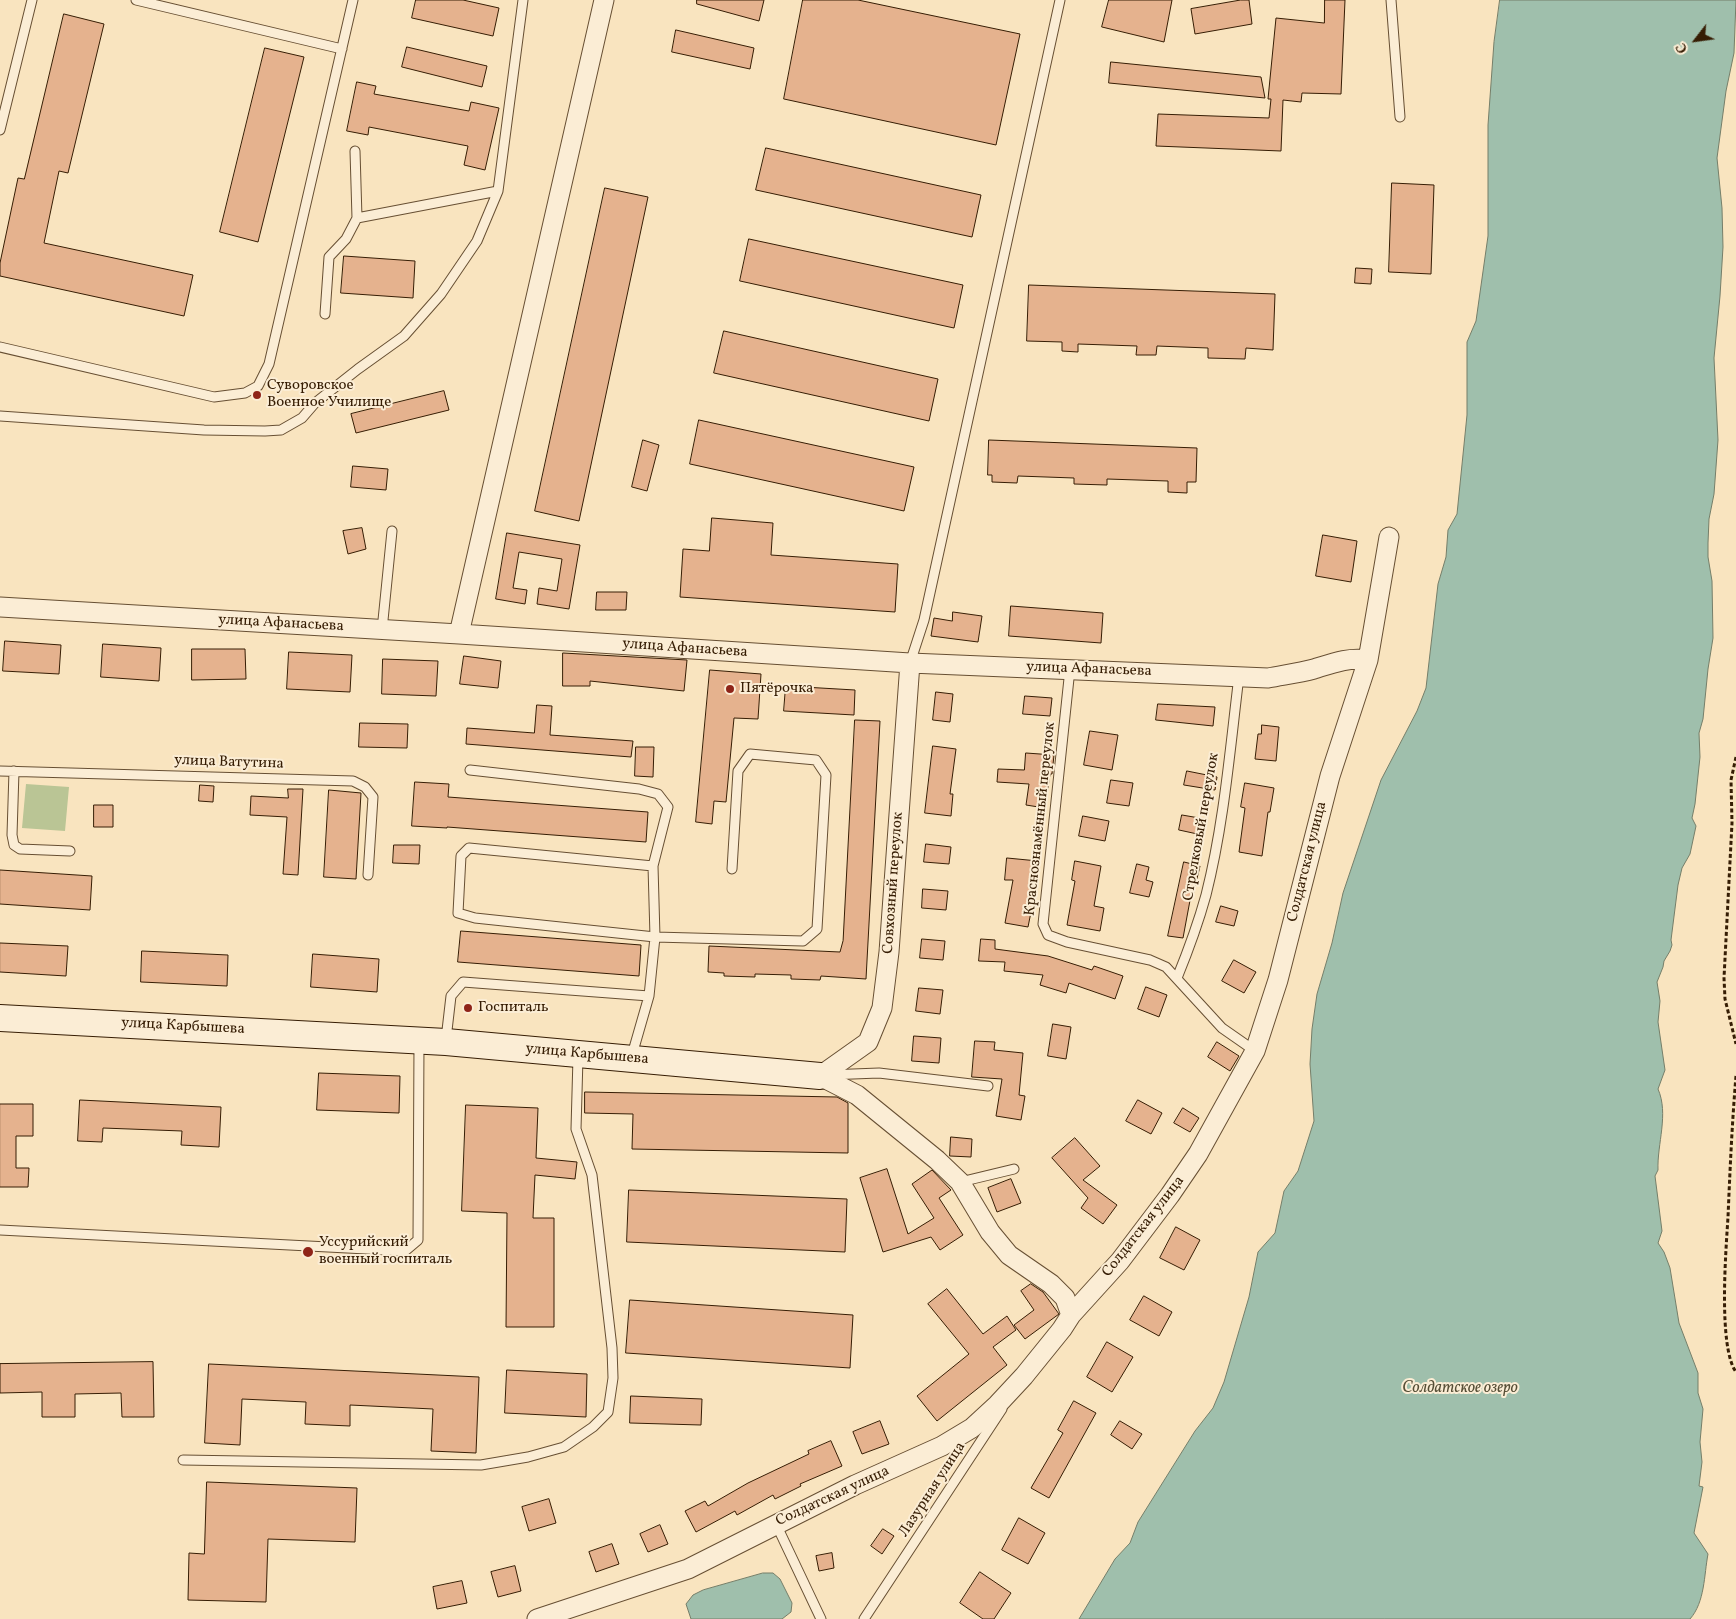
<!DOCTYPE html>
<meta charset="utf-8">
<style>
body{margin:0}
#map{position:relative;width:1736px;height:1619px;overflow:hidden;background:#f9e4bf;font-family:Vollkorn,serif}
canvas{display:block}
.north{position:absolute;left:1671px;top:15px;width:50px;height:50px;-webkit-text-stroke:4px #fbedd5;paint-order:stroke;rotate:240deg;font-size:14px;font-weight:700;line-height:20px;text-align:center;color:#361d04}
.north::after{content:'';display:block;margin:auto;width:18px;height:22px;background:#361d04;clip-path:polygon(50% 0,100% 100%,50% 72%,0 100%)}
</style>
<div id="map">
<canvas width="1736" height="1619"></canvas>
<div class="north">С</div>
</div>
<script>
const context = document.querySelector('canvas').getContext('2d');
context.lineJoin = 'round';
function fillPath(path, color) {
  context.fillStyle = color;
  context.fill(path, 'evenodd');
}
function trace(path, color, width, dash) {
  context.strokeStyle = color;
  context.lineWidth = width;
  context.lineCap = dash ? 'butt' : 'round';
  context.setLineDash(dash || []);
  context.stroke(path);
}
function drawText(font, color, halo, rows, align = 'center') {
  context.font = font + ' Vollkorn,serif';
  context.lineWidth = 4;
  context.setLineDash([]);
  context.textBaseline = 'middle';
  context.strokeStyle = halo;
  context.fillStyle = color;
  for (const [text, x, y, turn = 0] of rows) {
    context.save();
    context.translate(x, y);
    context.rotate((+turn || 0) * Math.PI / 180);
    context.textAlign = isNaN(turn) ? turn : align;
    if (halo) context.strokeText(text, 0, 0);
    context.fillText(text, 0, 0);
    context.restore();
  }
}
fillPath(new Path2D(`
 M 26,784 L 69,787 L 65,831 L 22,828 Z`), '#bac595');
const water = new Path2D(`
 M 1500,0 L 1736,0 L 1734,53 L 1726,91 L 1717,158 L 1722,208 L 1723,247 L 1720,296 L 1714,358 L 1718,440 L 1714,494 L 1709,519 L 1708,543 L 1708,557 L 1712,581 L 1713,638 L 1708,669 L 1703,719 L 1699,733 L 1700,757 L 1695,804 L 1692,818 L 1696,826 L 1690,854 L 1682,868 L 1678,885 L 1671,940 L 1672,945 L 1670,951 L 1664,961 L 1663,967 L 1657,982 L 1660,1001 L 1658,1022 L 1665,1070 L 1658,1089 C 1669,1114 1657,1144 1658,1170 L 1655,1176 L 1662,1231 L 1658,1243 L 1664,1252 L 1670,1268 L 1679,1323 L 1698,1373 L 1698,1393 L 1703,1409 L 1700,1442 L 1702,1462 L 1699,1486 L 1703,1487 L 1694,1533 L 1708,1554 C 1704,1575 1705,1602 1690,1619 L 1079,1619 L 1115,1559 L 1130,1543 L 1138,1522 L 1195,1431 L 1213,1408 L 1224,1382 L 1249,1297 L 1258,1252 L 1275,1233 L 1284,1191 L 1298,1171 L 1314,1121 L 1310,1064 L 1312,1029 L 1317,994 L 1332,943 L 1343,893 L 1381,780 L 1417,711 L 1426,688 L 1438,584 L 1446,557 L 1448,530 L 1457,514 L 1467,415 L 1467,342 L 1476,321 L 1488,236 L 1488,125 L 1494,42 Z
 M 763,1573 L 773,1573 L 780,1579 L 792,1603 L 791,1612 L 782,1619 L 691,1619 L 686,1604 L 693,1595 L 703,1590 Z`);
fillPath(water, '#9fbfac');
trace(water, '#757e69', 1);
const building = new Path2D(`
 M 416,0 L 463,0 L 499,8 L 493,36 L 412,18 Z
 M 697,0 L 764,0 L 759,21 L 697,4 Z
 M 803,0 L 858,0 L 1020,34 L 996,145 L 784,99 Z
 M 1109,0 L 1172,0 L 1164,42 L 1102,27 Z
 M 1241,0 L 1249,0 L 1252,24 L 1195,34 L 1191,9 Z
 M 1325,0 L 1345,0 L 1341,94 L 1302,93 L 1301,102 L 1283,100 L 1281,151 L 1156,146 L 1158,114 L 1269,118 L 1271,99 L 1268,99 L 1276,18 L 1324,23 Z
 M 64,14 L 104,24 L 68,173 L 59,171 L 44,243 L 193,275 L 184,316 L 0,276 L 0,263 L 18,178 L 24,179 Z
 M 676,30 L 754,48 L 750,69 L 672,52 Z
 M 407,47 L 487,66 L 482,87 L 402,67 Z
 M 265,48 L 304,57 L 258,242 L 220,232 Z
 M 1111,62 L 1261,77 L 1265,98 L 1109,83 Z
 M 357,82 L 376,86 L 374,94 L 469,111 L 471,102 L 499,108 L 485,170 L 464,165 L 468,146 L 369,127 L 368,135 L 347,131 Z
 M 766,148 L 981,195 L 972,237 L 756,190 Z
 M 1392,183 L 1434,185 L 1431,274 L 1389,272 Z
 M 605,188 L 648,197 L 579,521 L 535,511 Z
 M 749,239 L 963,285 L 954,328 L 740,281 Z
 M 344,256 L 415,261 L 413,298 L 341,293 Z
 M 1356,268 L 1372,269 L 1371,284 L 1355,283 Z
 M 1029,285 L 1275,294 L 1273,350 L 1246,348 L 1245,359 L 1208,358 L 1208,348 L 1157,346 L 1156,355 L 1136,355 L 1137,346 L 1078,344 L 1078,352 L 1062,351 L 1062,342 L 1027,341 Z
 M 724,331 L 938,379 L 929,421 L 714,373 Z
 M 444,391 L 449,410 L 356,433 L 351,414 Z
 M 699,420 L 914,467 L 904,511 L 690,464 Z
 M 643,440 L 659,445 L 647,491 L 632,487 Z
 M 989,440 L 1197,448 L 1196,482 L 1187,482 L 1187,493 L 1168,492 L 1168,481 L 1107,479 L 1107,485 L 1074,484 L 1074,478 L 1018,476 L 1017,483 L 992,482 L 992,475 L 988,475 Z
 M 353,466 L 388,469 L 386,490 L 351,487 Z
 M 712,518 L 773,523 L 771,555 L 898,564 L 895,612 L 680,597 L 683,549 L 709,551 Z
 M 362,528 L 366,549 L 348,554 L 343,531 Z
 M 507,533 L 580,545 L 569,609 L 537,604 L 539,588 L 557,591 L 562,559 L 519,552 L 513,588 L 527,590 L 525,604 L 496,599 Z
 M 1323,535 L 1357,541 L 1351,582 L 1316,576 Z
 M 597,592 L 627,592 L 626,610 L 596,610 Z
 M 1011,606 L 1103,613 L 1101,643 L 1009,636 Z
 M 953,612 L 982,616 L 978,642 L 931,636 L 934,618 L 952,621 Z
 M 5,641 L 61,645 L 59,674 L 3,671 Z
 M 103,644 L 161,648 L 159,681 L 101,677 Z
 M 192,649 L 245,649 L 246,679 L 192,680 Z
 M 289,652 L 352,655 L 350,692 L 287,689 Z
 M 563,653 L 687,660 L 684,691 L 590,681 L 590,686 L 563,686 Z
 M 464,656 L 501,661 L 498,688 L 460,684 Z
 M 383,659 L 438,661 L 436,696 L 382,694 Z
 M 710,670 L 761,674 L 758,719 L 734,718 L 726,802 L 714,801 L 712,824 L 696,822 Z
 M 786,686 L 855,690 L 854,715 L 784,711 Z
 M 936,692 L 953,694 L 950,722 L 933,720 Z
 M 1025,696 L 1052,698 L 1050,716 L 1023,714 Z
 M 1158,704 L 1215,707 L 1213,726 L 1156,720 Z
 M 537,705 L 552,706 L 550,735 L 633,741 L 631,757 L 466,744 L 467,728 L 534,733 Z
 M 855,720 L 880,721 L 866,979 L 821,976 L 820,980 L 791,979 L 791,975 L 755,974 L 755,977 L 724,976 L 724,973 L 708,972 L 709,946 L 840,952 L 843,941 Z
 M 360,723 L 408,724 L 407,748 L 359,747 Z
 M 1262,725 L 1279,727 L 1276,761 L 1255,759 L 1258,734 L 1261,734 Z
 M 1090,731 L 1118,735 L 1112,770 L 1084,765 Z
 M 933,746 L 956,749 L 950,794 L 953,794 L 951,816 L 925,813 Z
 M 636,747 L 654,747 L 653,777 L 635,776 Z
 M 1026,753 L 1054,755 L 1052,774 L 1050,774 L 1045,808 L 1026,805 L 1029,784 L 997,782 L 998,769 L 1024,770 Z
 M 1187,771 L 1217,777 L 1215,790 L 1184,785 Z
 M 1111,780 L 1133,783 L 1129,806 L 1107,803 Z
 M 415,782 L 449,784 L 448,797 L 648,812 L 646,842 L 447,827 L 447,828 L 412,826 Z
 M 1245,783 L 1274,788 L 1270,812 L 1268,812 L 1262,856 L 1239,852 L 1245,808 L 1241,807 Z
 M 200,785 L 214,786 L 213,802 L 199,801 Z
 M 288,789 L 303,789 L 298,875 L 283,874 L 287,817 L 250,815 L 251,796 L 288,798 Z
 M 329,790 L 361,793 L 356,879 L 324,877 Z
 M 94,805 L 113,805 L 113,827 L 94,827 Z
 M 1182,815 L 1205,819 L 1202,835 L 1179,830 Z
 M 1083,816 L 1109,821 L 1105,841 L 1079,836 Z
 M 926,844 L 951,847 L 949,864 L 924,862 Z
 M 394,845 L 420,845 L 419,864 L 393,863 Z
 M 1007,858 L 1038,861 L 1037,882 L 1028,927 L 1005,923 L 1013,880 L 1005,880 Z
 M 1075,861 L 1101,866 L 1094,906 L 1104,908 L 1100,931 L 1067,925 L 1075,881 L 1072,880 Z
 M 1184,862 L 1200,866 L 1193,895 L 1191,895 L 1183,938 L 1168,936 Z
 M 1137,864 L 1149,867 L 1146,880 L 1153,882 L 1149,897 L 1130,893 Z
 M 0,870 L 92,876 L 90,910 L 0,904 Z
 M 923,889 L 948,891 L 946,910 L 922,908 Z
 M 1221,906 L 1238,911 L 1234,926 L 1216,922 Z
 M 461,931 L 641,945 L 639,976 L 458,962 Z
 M 922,939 L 945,941 L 943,960 L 920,958 Z
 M 981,939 L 995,940 L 995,949 L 1048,956 L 1092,970 L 1094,966 L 1123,976 L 1115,999 L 1069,983 L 1066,993 L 1040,985 L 1043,975 L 1004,971 L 1005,962 L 979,961 Z
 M 0,943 L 68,946 L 66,976 L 0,972 Z
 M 142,951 L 228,955 L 227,986 L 141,982 Z
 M 313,954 L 379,959 L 377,992 L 311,987 Z
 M 1234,960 L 1256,972 L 1244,993 L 1222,981 Z
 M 1146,987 L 1167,995 L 1159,1017 L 1138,1009 Z
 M 919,988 L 943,990 L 940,1014 L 916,1011 Z
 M 1053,1024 L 1071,1027 L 1066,1059 L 1048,1056 Z
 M 914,1036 L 941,1038 L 939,1063 L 912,1061 Z
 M 975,1041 L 995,1042 L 994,1050 L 1023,1053 L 1019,1095 L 1025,1096 L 1021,1120 L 996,1116 L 1002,1079 L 972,1077 Z
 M 1217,1042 L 1239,1056 L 1230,1071 L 1208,1057 Z
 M 319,1073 L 400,1076 L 399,1113 L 317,1110 Z
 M 585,1092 L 837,1097 L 848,1103 L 848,1153 L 632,1149 L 633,1114 L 585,1113 Z
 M 80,1100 L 221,1107 L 219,1147 L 181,1145 L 182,1131 L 103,1128 L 102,1142 L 78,1141 Z
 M 1138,1100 L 1162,1113 L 1151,1134 L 1126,1121 Z
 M 0,1104 L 33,1104 L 33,1136 L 16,1136 L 16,1168 L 29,1168 L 28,1187 L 0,1187 Z
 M 466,1105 L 538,1108 L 536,1158 L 577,1162 L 575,1179 L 535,1175 L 533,1218 L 554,1218 L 554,1327 L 506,1327 L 507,1213 L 462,1211 Z
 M 1183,1108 L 1199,1118 L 1190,1132 L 1174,1123 Z
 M 951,1137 L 972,1139 L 971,1157 L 950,1156 Z
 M 1075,1138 L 1100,1166 L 1083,1180 L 1117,1205 L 1103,1224 L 1081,1208 L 1088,1198 L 1052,1158 Z
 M 887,1169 L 908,1234 L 934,1218 L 912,1184 L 932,1170 L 951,1190 L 939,1198 L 963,1235 L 940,1250 L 931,1237 L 883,1252 L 860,1178 Z
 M 1011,1179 L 1021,1203 L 997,1212 L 988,1188 Z
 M 629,1190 L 847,1199 L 845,1252 L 627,1242 Z
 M 1176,1227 L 1200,1240 L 1184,1270 L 1160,1258 Z
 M 1031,1284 L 1043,1292 L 1059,1314 L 1025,1339 L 1014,1325 L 1034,1310 L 1021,1291 Z
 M 947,1289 L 983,1334 L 1007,1316 L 1016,1330 L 993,1347 L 1007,1365 L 937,1421 L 917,1396 L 969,1354 L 928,1304 Z
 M 1144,1296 L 1172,1312 L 1159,1336 L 1130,1320 Z
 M 630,1300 L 853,1315 L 850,1368 L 626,1353 Z
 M 1107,1342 L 1133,1357 L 1112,1392 L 1087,1377 Z
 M 153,1362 L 154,1417 L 122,1417 L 121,1393 L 75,1394 L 75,1417 L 42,1417 L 42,1392 L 0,1393 L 0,1364 Z
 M 209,1364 L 479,1377 L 476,1453 L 431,1451 L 433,1409 L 350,1405 L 350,1426 L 305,1424 L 306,1402 L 242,1399 L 240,1445 L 205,1443 Z
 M 507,1370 L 587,1374 L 586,1417 L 505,1413 Z
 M 631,1396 L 702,1399 L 701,1425 L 630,1423 Z
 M 1074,1401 L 1096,1413 L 1049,1498 L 1031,1488 L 1063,1433 L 1058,1430 Z
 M 880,1421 L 889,1444 L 862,1454 L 853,1432 Z
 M 1120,1421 L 1142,1434 L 1132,1449 L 1111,1435 Z
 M 831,1441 L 842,1466 L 800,1484 L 801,1486 L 775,1499 L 773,1495 L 737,1515 L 735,1511 L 696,1532 L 685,1511 L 705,1501 L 708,1506 L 748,1483 L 809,1454 L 808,1451 Z
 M 207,1482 L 357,1488 L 355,1542 L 268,1539 L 266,1602 L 188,1600 L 189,1553 L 204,1554 Z
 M 549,1499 L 556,1523 L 529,1531 L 522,1507 Z
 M 1019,1518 L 1045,1533 L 1028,1564 L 1002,1550 Z
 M 660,1525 L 668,1544 L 648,1552 L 640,1534 Z
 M 883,1529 L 894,1536 L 882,1554 L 871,1546 Z
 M 612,1544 L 619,1564 L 596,1572 L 589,1552 Z
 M 832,1553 L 834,1568 L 819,1571 L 816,1556 Z
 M 515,1566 L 521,1591 L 498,1597 L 491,1572 Z
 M 980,1572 L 1011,1593 L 994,1619 L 983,1619 L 960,1603 Z
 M 462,1581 L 467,1603 L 437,1609 L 433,1587 Z`);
fillPath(building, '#e5b28e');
trace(building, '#361d04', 1);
const lane = new Path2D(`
 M 136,0 L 342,49
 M 1391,0 L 1400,117
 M 0,130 L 32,0
 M 355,151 L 357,218 L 498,191
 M 325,314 L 329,257 L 346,239 L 357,218
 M 0,347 L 214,397 L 245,393 L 258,386 L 269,364 L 353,0
 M 0,416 L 204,430 L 265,431 L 281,430 L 302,418 L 315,403 L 358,369 L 404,336 L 441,294 L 477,241 L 498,191 L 523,0
 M 382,630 L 392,531
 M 910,663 L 924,620 L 1060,0
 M 1070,669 L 1043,924 L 1048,935 L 1067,942 L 1150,960 L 1166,967 L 1222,1028 L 1255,1051
 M 0,771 L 353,781 L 365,787 L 373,797 L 368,875
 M 14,771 L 12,835 L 14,845 L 20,849 L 70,851
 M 653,866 L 469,848 L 461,856 L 458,913 L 475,918 L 655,937 L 803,941 L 817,929 L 826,775 L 816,760 L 750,754 L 738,771 L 732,869
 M 1177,978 C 1188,951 1198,924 1206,895 C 1224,824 1230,749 1239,676
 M 446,1039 L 451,996 L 463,982 L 649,996 L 655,937 L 653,866 L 668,807 L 658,794 L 639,789 L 470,770
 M 632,1055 L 649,996
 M 827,1075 L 879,1073 L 988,1086
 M 960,1182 L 1014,1169
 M 0,1230 L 405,1251 L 418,1240 L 419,1043
 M 183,1460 L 481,1465 L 528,1457 L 564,1447 L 593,1427 L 608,1412 L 613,1378 L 612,1348 L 592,1175 L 576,1129 L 578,1057
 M 776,1524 L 821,1619
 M 864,1619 L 1002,1409`);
const street = new Path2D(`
 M 0,607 L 459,634 L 910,663 L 1268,678 C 1283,675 1299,673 1314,669 C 1333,663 1348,657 1368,660
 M 459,634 L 604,0
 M 910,663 L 889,952 L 882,1008 L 868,1042 L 820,1076 L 857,1095 L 937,1160 L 960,1182 L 990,1232 L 1009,1255 L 1051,1284 L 1065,1298 L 1071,1315
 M 537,1619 L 688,1569 L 855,1485 L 942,1446 L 972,1428 L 997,1405 L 1024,1376 L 1062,1329 L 1071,1315 L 1120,1261 L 1170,1195 L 1198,1154 L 1255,1051 L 1278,980 L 1330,776 L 1368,660 L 1389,537`);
const secondary = new Path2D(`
 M 0,1018 L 446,1042 L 820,1076`);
trace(lane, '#674f33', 11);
trace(street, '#674f33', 21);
trace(secondary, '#361d04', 28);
trace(new Path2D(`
 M 1736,757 L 1731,780 L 1732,823 L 1724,978 L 1725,999 L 1736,1044
 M 1736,1076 C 1732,1123 1730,1170 1728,1217 C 1726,1250 1718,1347 1736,1372`), '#361d04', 3, [4, 2.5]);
trace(lane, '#fbedd5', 9);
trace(street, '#fbedd5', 19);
trace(secondary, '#fbedd5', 26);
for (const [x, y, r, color] of [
 [257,395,5,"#8f2418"],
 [730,689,5,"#8f2418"],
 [468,1008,5,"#8f2418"],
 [308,1252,6,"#8f2418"]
]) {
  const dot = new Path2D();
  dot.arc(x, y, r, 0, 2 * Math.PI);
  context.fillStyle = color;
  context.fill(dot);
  trace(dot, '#fbedd5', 2);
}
drawText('15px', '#361d04', '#fbedd5', [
 ["Суворовское",267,386],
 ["Военное Училище",267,403],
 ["Пятёрочка",740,689],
 ["Госпиталь",478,1008],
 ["Уссурийский",319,1243],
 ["военный госпиталь",319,1260]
], 'left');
drawText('15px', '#361d04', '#fbedd5', [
 ["улица Афанасьева",281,624,3],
 ["улица Афанасьева",685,649,4],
 ["улица Афанасьева",1089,670,2],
 ["улица Ватутина",229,763,2],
 ["Краснознамённый переулок",1041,819,-84],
 ["Стрелковый переулок",1202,827,-80],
 ["Солдатская улица",1308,862,-76],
 ["Совхозный переулок",894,883,-86],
 ["улица Карбышева",183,1027,3],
 ["улица Карбышева",587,1055,5],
 ["Солдатская улица",1144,1227,-52],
 ["Лазурная улица",933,1490,-57],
 ["Солдатская улица",833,1497,-25]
]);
drawText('italic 16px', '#564e36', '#fbedd5', [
 ["Солдатское озеро",1460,1389]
]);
</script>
